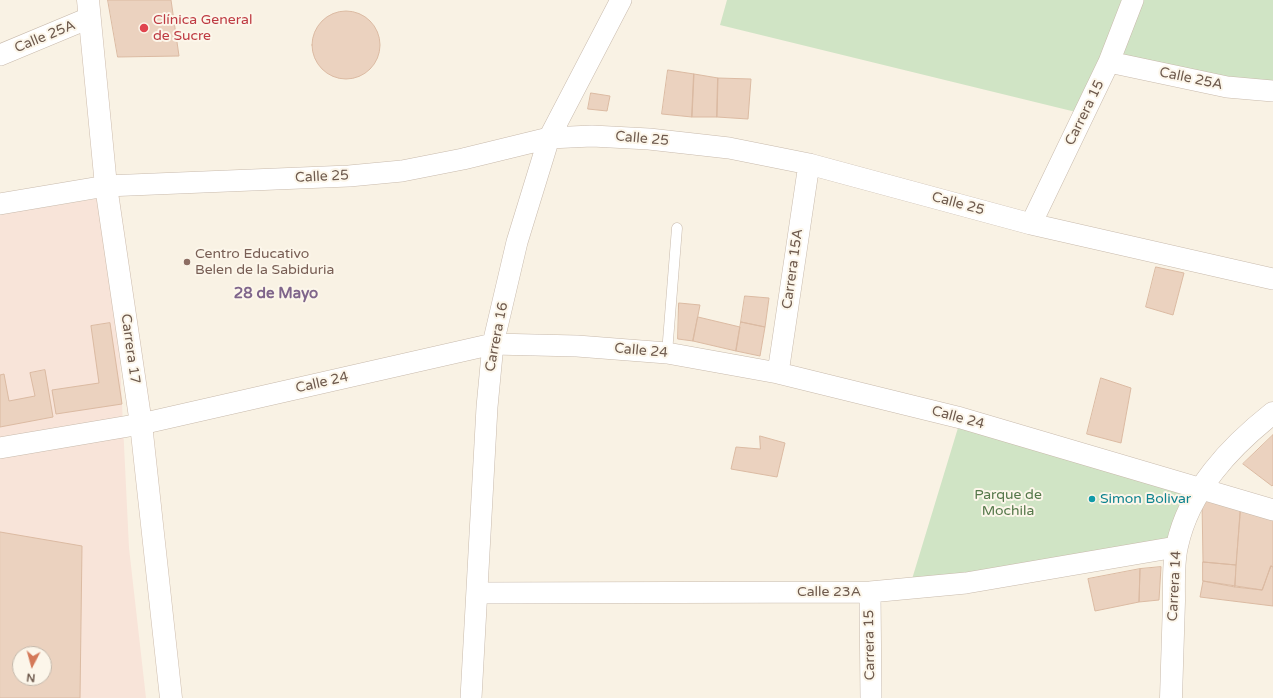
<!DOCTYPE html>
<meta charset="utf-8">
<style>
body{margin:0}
#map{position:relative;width:1273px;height:698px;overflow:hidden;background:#f9f2e4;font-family:"Varela Round",sans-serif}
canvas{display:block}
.north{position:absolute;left:12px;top:646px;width:40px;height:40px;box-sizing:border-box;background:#fcf6ea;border:1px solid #c3b8ab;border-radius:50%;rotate:186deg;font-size:11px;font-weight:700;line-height:16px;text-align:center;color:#6e5a4d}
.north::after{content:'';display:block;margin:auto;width:14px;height:18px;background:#d47958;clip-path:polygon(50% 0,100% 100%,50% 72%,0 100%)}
</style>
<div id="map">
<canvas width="1273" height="698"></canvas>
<div class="north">N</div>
</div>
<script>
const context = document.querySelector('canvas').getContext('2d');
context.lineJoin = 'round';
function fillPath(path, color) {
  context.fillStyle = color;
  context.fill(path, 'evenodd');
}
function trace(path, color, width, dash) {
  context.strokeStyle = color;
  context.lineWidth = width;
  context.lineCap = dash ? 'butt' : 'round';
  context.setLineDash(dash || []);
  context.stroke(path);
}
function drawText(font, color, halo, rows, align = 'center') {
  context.font = font + ' "Varela Round",sans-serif';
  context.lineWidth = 4;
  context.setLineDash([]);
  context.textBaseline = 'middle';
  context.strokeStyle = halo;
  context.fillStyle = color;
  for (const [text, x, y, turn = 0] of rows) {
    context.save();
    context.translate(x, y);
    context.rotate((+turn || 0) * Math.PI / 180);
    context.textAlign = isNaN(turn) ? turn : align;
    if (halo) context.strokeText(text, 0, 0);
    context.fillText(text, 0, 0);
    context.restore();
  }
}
fillPath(new Path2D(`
 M 101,198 L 119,342 L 129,548 L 146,698 L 0,698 L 0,214 ZM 20,654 L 44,654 L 44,678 L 20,678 Z`), '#f8e4d9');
fillPath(new Path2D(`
 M 727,0 L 1273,0 L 1273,91 L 1109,62 L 1084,114 L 720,25 Z
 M 961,418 L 1200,489 L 1176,547 L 909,589 Z`), '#d0e4c5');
const building = new Path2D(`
 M 108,0 L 171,0 L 179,56 L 118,57 Z
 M312 45a34 34 0 1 1 68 0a34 34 0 1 1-68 0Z
 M 668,70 L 694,74 L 692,117 L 662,114 Z
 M 694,74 L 718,78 L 717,117 L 692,117 Z
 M 718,78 L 751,79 L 748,119 L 717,117 Z
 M 591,93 L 610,96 L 607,111 L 588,109 Z
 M 1156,267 L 1184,273 L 1173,315 L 1146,307 Z
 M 745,296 L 769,298 L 765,327 L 741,322 Z
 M 679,303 L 700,305 L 693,341 L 678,339 Z
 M 698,317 L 740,327 L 736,351 L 693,341 Z
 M 741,322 L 765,327 L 760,356 L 736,351 Z
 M 110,323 L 122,404 L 56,414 L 52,390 L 99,383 L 91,326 Z
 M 45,370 L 53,417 L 0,427 L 0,375 L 4,374 L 9,401 L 35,396 L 30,373 Z
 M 1101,378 L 1131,388 L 1121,443 L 1087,434 Z
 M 1273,435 L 1273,485 L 1272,486 L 1243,464 Z
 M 760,436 L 785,443 L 777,477 L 731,469 L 736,447 L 760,449 Z
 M 1210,496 L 1241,504 L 1236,565 L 1203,562 L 1202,501 Z
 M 1241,504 L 1273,518 L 1273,567 L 1271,566 L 1262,590 L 1235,587 Z
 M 0,532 L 82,546 L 80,698 L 0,698 ZM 20,654 L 44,654 L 44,678 L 20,678 Z
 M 1203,562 L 1236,565 L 1235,587 L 1203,581 Z
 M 1271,566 L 1273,567 L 1273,606 L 1200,597 L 1203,581 L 1262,590 Z
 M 1161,567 L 1159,600 L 1139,602 L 1140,569 Z
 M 1140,569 L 1139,602 L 1095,611 L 1088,579 Z`);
fillPath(building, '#ebd2bf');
trace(building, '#dbbaa2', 1);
const service = new Path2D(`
 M 667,353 L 677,228`);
const minor = new Path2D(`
 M 0,55 L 89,18
 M 1109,62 L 1227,87 L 1273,91
 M 0,204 L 106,186 L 349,176 L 402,171 L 463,159 L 549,138 L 592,136 L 649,139 L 729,148 L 809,164 L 1031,224 L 1273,279
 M 1031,224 L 1109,62 L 1133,0
 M 778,373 L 809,164
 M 0,448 L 141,424 L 493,344 L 577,346 L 667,353 L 778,373 L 961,418 L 1273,510
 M 870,592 L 871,698
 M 477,593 L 870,592 L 966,583 L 1176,547
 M 471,698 L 487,407 L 493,344 L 517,242 L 549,138 L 621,0`);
const tertiary = new Path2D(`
 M 1171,698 C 1172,666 1173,633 1174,601 C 1174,584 1173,562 1177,546 C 1189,490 1230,447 1273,413`);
const secondary = new Path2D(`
 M 88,0 L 106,186 L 141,424 L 171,698`);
trace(service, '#c8baac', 11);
trace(minor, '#c8baac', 22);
trace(tertiary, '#c8baac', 23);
trace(secondary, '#cdbcad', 23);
trace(service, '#fff', 10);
trace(minor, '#fff', 21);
trace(tertiary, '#fff', 22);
trace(secondary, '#fff', 22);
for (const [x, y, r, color] of [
 [144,28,5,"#e0444e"],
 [187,262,4,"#8d6e63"],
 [1092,499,4,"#0f9aa8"]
]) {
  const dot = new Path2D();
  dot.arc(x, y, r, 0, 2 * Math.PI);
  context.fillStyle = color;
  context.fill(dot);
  trace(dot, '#fcf6ea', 1.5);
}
drawText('14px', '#be3a42', '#fcf6ea', [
 ["Clínica General",153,20],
 ["de Sucre",153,36]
], 'left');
drawText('14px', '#6e5a4d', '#fcf6ea', [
 ["Calle 25A",45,37,-22],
 ["Calle 25A",1191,79,12],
 ["Carrera 15",1085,113,-64],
 ["Calle 25",642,139,5],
 ["Calle 25",322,177,-3],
 ["Calle 25",958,204,15],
 ["Carrera 15A",793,269,-82],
 ["Carrera 16",497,337,-79],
 ["Carrera 17",130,349,82],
 ["Calle 24",641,351,5],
 ["Calle 24",322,383,-13],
 ["Calle 24",958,418,15],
 ["Carrera 14",1175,586,-87],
 ["Calle 23A",829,592],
 ["Carrera 15",870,645,-91]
]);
drawText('14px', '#785e54', '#fcf6ea', [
 ["Centro Educativo",195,254],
 ["Belen de la Sabiduria",195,270]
], 'left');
drawText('14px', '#55784a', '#fcf6ea', [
 ["Parque de",1008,495],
 ["Mochila",1008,511]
]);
drawText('14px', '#0d838f', '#fcf6ea', [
 ["Simon Bolivar",1100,499]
], 'left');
drawText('bold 15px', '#7f658b', '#fcf6ea', [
 ["28 de Mayo",276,294]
]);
</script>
